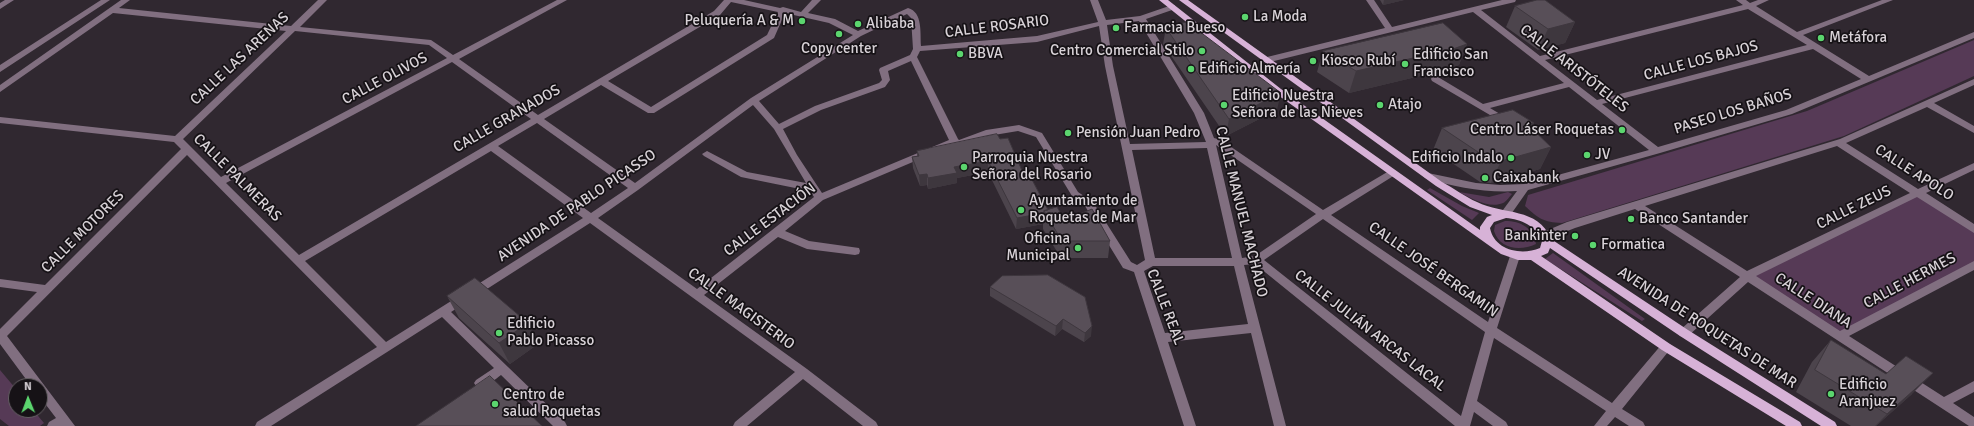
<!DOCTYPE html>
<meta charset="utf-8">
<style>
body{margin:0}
#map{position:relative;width:1974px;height:426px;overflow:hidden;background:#302830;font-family:Signika,sans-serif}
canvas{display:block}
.north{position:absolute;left:8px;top:378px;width:40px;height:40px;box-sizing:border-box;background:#161216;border:1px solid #645f63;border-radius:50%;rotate:359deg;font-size:11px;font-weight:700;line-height:16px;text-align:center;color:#d8d2d7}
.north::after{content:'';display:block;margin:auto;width:14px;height:18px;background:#5bd56e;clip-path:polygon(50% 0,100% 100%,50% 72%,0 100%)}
</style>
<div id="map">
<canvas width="1974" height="426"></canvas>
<div class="north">N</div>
</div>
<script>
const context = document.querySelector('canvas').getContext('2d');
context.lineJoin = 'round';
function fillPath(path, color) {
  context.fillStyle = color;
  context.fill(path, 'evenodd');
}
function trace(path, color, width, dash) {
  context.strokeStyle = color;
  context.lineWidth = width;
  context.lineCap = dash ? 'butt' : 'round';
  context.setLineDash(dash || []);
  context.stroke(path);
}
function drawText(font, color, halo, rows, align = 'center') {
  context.font = font + ' Signika,sans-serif';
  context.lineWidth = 3.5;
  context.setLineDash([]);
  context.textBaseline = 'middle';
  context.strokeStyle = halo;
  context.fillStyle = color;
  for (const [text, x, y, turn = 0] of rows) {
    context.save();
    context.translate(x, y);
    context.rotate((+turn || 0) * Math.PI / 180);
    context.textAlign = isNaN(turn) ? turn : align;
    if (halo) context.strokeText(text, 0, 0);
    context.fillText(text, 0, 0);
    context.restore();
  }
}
fillPath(new Path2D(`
 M 1974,40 L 1974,76 L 1844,136 L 1562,223 C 1543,222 1539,219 1525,206 L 1528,195 L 1807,111 Z
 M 1430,188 L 1462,206 L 1479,213 L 1472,220 L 1427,190 Z
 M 1459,192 L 1489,197 L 1508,192 L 1512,194 C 1509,197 1506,202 1503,203 C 1489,209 1471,198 1459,192 Z
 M 1918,193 L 1974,229 L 1974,265 L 1840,336 L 1747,276 Z
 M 1505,221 C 1521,221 1533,228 1536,244 C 1521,251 1500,250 1494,231 L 1495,225 Z
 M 1553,253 L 1645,319 L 1642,321 L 1545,259 Z
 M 0,370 L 16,389 L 16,410 L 33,410 L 44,423 L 40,426 L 9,426 L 0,419 Z`), '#563a56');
fillPath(new Path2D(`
 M 5,0 L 14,0 L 0,9 L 0,3 Z
 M 101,0 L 110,0 L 0,72 L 0,65 Z
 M 121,0 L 130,0 L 119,8 L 291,26 L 318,0 L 327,0 L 300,27 L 431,40 L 453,55 L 557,0 L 567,0 L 459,59 L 538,115 L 714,11 L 724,0 L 744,0 L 780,8 L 783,7 L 801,12 L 812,0 L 821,0 L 808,13 L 835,19 L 858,31 L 908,8 C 923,12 920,33 921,46 L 1037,36 L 1098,22 L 1090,0 L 1098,0 L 1106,20 L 1140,16 L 1172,5 L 1175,5 L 1175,9 L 1146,19 L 1204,113 L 1214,138 L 1221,140 L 1323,210 L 1389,171 L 1395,171 L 1397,173 L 1395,175 L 1331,215 L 1488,322 L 1511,253 L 1519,253 L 1520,256 L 1497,328 L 1612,403 L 1662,344 L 1666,343 L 1670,344 L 1672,347 L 1622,409 L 1643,422 L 1645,426 L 1629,426 L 1615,417 L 1607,426 L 1594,426 L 1606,411 L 1494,338 L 1477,401 L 1506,422 L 1508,426 L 1493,426 L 1474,412 L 1470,426 L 1455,426 L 1255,264 L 1244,265 L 1286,426 L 1274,426 L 1251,333 L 1168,342 L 1196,426 L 1184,426 L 1134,272 L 1123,268 L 1085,206 L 1072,196 L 1036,137 L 1018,131 L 988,136 L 958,147 L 953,145 L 823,200 L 785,231 L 809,241 L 859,248 L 860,251 L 859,254 L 855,255 L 807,249 L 778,237 L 704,295 L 807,369 L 876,422 L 878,426 L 863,426 L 803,379 L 747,426 L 733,426 L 735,422 L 795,372 L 590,223 L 451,312 L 565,422 L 567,426 L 553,426 L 501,375 C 494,380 485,389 476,386 L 474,383 L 476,380 L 494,368 L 442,317 L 271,426 L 255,426 L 257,422 L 377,347 L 187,155 L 7,336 L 75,426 L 47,426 L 49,422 L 56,418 L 40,397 L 40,386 L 31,386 L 0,344 L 0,329 L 37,292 L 0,287 L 0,279 L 45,285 L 181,149 L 174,142 L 0,123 L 0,117 L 175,136 L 286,31 L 113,13 L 0,92 L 0,85 ZM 731,2 L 778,12 L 767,35 L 651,107 L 608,81 L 720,15 ZM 785,13 L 829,23 L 853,35 L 751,98 L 635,183 L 544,119 L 601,85 L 648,113 L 654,113 L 774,38 ZM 907,14 L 911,18 L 913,49 L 910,55 L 880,68 L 879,70 L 882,80 L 879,83 L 815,106 L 779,124 L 759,101 L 861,36 ZM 1139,21 L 1194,113 L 1206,142 L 1130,144 L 1113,66 L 1107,25 ZM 1099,26 L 1105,66 L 1145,260 L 1137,265 L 1131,262 L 1093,202 L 1078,192 L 1042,133 L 1019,125 L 986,130 L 959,140 L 958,139 L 917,57 L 920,51 L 1037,42 ZM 295,31 L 429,45 L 447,58 L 221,177 L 183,139 ZM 911,61 L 949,140 L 822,193 L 797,155 L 783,129 L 821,110 L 885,87 L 890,80 L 888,71 ZM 452,62 L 531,119 L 299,255 L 226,183 ZM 753,105 L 774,129 L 806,183 L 747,172 L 707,151 L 702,154 L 704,156 L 741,177 L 810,191 L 814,197 L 697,289 L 598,218 L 638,190 ZM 537,123 L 628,188 L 591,213 L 498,146 ZM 1216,145 L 1316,214 L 1255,256 L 1242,258 ZM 1207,148 L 1232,258 L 1155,258 L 1132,150 ZM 491,151 L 583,218 L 386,342 L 305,261 ZM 1323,219 L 1485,332 L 1461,416 L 1264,260 ZM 1153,266 L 1234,266 L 1248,324 L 1165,333 L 1144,271 Z
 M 1366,0 L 1374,0 L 1392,27 L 1502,0 L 1516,0 L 1515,2 L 1481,10 L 1540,56 L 1743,5 L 1736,0 L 1746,0 L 1750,3 L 1758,0 L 1769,0 L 1756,6 L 1797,32 L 1882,0 L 1893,0 L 1803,35 L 1869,76 L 1974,32 L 1974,38 L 1792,114 L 1660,153 L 1528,190 L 1509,217 L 1505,218 L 1500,214 L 1517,191 C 1485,193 1455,187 1425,178 L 1423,176 L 1428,173 L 1476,183 L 1500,185 L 1525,184 L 1649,150 L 1569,87 L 1490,108 L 1510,120 L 1512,122 L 1507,125 L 1432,81 L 1431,79 L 1432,77 L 1438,77 L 1483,104 L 1564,83 L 1473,12 L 1266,63 L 1262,60 L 1263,58 L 1385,28 ZM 1748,9 L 1807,45 L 1597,100 L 1545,60 ZM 1813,49 L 1861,79 L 1786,110 L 1658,147 L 1602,104 Z
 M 1974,79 L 1974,85 L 1934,103 L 1974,126 L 1974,133 L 1927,107 L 1846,143 L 1918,189 L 1974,163 L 1974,170 L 1926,193 L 1974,224 L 1974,233 L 1917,197 L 1756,276 L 1840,331 L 1974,261 L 1974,270 L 1849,336 L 1944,397 L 1974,381 L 1974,392 L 1953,403 L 1974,417 L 1974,426 L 1969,426 L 1748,282 L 1688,336 L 1684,337 L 1680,336 L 1678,333 L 1680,330 L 1740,277 L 1635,209 L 1575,228 L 1545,240 L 1540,236 L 1541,233 L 1567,222 L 1840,139 ZM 1837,146 L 1910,193 L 1747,271 L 1645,206 Z`), '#816f80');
fillPath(new Path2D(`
 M 1159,0 L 1168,0 L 1281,89 L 1480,230 L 1480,227 L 1487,217 L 1492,215 L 1470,207 L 1436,186 L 1179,0 L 1188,0 L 1442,182 C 1454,188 1465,197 1477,202 C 1503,215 1538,207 1551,239 L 1688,330 L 1835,422 L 1837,426 L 1821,426 L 1680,336 L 1550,248 L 1548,253 L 1541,256 L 1670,344 L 1800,422 L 1802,426 L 1786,426 L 1662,350 L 1531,260 L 1518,260 L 1501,254 L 1275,93 ZM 1506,218 C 1521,219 1536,226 1542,241 L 1540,248 C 1521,256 1494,250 1490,228 L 1494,222 Z`), '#d7b2d7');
fillPath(new Path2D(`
 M 1380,0 L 1404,0 L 1383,5 Z
 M 1515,6 L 1575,22 L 1565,43 L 1538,50 L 1506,27 Z
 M 1166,28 L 1277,110 L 1226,136 L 1163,44 Z
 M 1467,44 L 1459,65 L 1445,70 L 1349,93 L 1317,72 L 1323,51 Z
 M 1534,123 L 1532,129 L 1551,147 L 1540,169 L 1491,183 L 1480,182 L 1433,150 L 1442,128 Z
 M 1000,139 L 1048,210 L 1065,220 L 1110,241 L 1108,258 L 1061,258 L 1043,229 L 1043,224 L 1016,229 L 988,172 L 957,178 L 957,183 L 928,189 L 927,185 L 920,186 L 913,168 L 912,157 L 917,156 L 917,151 Z
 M 1002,276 L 1091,336 L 1084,342 L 1062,329 L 1055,336 L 990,296 L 990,287 Z
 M 447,296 L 538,344 L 510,364 L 459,318 Z
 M 1831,340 L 1912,394 L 1876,426 L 1851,426 L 1796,392 L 1812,362 Z`), '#4c444c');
fillPath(new Path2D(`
 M 1384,0 L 1404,0 L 1383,5 Z
 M 1575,22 L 1565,43 L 1538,50 L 1548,29 Z
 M 1467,44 L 1459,65 L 1445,70 L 1349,93 L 1356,71 Z
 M 1281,93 L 1277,110 L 1226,136 L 1229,119 Z
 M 1534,123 L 1524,145 L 1527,124 Z
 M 1551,147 L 1540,169 L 1491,183 L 1501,161 Z
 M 988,161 L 988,172 L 957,178 L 957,183 L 928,189 L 928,178 L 954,167 Z
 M 927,174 L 927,185 L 920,186 L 919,175 Z
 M 1044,213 L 1043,224 L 1016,229 L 1017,218 Z
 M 1063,319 L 1062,329 L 1055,336 L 1056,326 Z
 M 528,323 L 538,344 L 510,364 L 499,343 Z
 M 1092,326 L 1091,336 L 1084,342 L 1085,333 Z
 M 1933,373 L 1912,394 L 1876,426 L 1875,426 L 1887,414 Z`), '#3e373e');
const building = new Path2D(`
 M 1537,0 L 1545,0 L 1575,22 L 1548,29 L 1515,6 Z
 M 1187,22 L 1281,93 L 1229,119 L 1166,28 Z
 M 1443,23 L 1467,44 L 1453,49 L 1356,71 L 1323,51 Z
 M 1513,110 L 1534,123 L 1527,124 L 1551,147 L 1501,161 L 1490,160 L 1442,128 Z
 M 997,134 L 1000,139 L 1008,138 L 1023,173 L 1028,172 L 1048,210 L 1044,211 L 1044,213 L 1017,218 L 988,161 L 954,167 L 957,173 L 928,178 L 927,174 L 919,175 L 912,157 L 919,156 L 917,151 Z
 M 1057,207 L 1065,220 L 1092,209 L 1110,241 L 1062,241 L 1044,211 Z
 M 1048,275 L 1085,297 L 1092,326 L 1085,333 L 1063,319 L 1056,326 L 990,287 L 1002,276 Z
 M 475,278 L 528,323 L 499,343 L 447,296 Z
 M 1831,340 L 1886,374 L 1906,356 L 1933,373 L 1887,414 L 1815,370 Z
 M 490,376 L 542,426 L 416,426 Z`);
fillPath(building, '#584f58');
trace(building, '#3e373e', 1);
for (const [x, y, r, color] of [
 [1245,17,4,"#5bd56e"],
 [802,21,4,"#5bd56e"],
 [858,24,4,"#5bd56e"],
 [1116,28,4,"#5bd56e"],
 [839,34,4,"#5bd56e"],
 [1821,38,4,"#5bd56e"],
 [1202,51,4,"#5bd56e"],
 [960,54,4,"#5bd56e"],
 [1313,61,4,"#5bd56e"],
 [1405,64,4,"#5bd56e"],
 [1191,69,4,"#5bd56e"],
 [1224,105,4,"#5bd56e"],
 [1380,105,4,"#5bd56e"],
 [1622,130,4,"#5bd56e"],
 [1068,133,4,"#5bd56e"],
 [1587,155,4,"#5bd56e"],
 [1511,158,4,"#5bd56e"],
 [964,167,4,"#5bd56e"],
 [1485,178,4,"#5bd56e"],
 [1021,210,4,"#5bd56e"],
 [1631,219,4,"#5bd56e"],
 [1575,236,4,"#5bd56e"],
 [1593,245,4,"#5bd56e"],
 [1078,248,4,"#5bd56e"],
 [499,333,4,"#5bd56e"],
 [1831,394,4,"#5bd56e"],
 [495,404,4,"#5bd56e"]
]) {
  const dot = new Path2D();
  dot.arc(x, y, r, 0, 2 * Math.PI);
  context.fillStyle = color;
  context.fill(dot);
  trace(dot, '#161216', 1.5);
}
drawText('15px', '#d8d2d7', '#161216', [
 ["La Moda",1253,17],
 ["Peluquería A & M",794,21,"right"],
 ["Alibaba",866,24],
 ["Farmacia Bueso",1124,28],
 ["Metáfora",1829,38],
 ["Copy center",839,49,"center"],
 ["Centro Comercial Stilo",1194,51,"right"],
 ["BBVA",968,54],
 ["Edificio San",1413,55],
 ["Francisco",1413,72],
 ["Kiosco Rubí",1321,61],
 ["Edificio Almería",1199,69],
 ["Edificio Nuestra",1232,96],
 ["Señora de las Nieves",1232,113],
 ["Atajo",1388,105],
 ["Centro Láser Roquetas",1614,130,"right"],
 ["Pensión Juan Pedro",1076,133],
 ["JV",1595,155],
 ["Parroquia Nuestra",972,158],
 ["Señora del Rosario",972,175],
 ["Edificio Indalo",1503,158,"right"],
 ["Caixabank",1493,178],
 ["Ayuntamiento de",1029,201],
 ["Roquetas de Mar",1029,218],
 ["Banco Santander",1639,219],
 ["Bankinter",1567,236,"right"],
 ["Oficina",1070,239,"right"],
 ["Municipal",1070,256,"right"],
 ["Formatica",1601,245],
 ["Edificio",507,324],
 ["Pablo Picasso",507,341],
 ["Edificio",1839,385],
 ["Aranjuez",1839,402],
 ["Centro de",503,395],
 ["salud Roquetas",503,412]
], 'left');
drawText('15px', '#d8d2d7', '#161216', [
 ["CALLE ROSARIO",997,27,-7],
 ["CALLE LAS ARENAS",240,59,-43],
 ["CALLE LOS BAJOS",1701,61,-15],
 ["CALLE ARISTÓTELES",1574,69,38],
 ["CALLE OLIVOS",385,79,-28],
 ["PASEO LOS BAÑOS",1733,112,-17],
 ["CALLE GRANADOS",507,119,-30],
 ["CALLE APOLO",1914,173,33],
 ["CALLE PALMERAS",237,178,45],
 ["AVENIDA DE PABLO PICASSO",577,206,-34],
 ["CALLE ZEUS",1854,208,-26],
 ["CALLE MANUEL MACHADO",1241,212,76],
 ["CALLE ESTACIÓN",770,220,-37],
 ["CALLE MOTORES",83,232,-45],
 ["CALLE JOSÉ BERGAMIN",1433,270,35],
 ["CALLE HERMES",1910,281,-28],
 ["CALLE DIANA",1813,301,33],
 ["CALLE REAL",1165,307,69],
 ["CALLE MAGISTERIO",741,309,36],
 ["AVENIDA DE ROQUETAS DE MAR",1707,328,33],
 ["CALLE JULIÁN ARCAS LACAL",1370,331,38]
]);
</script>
